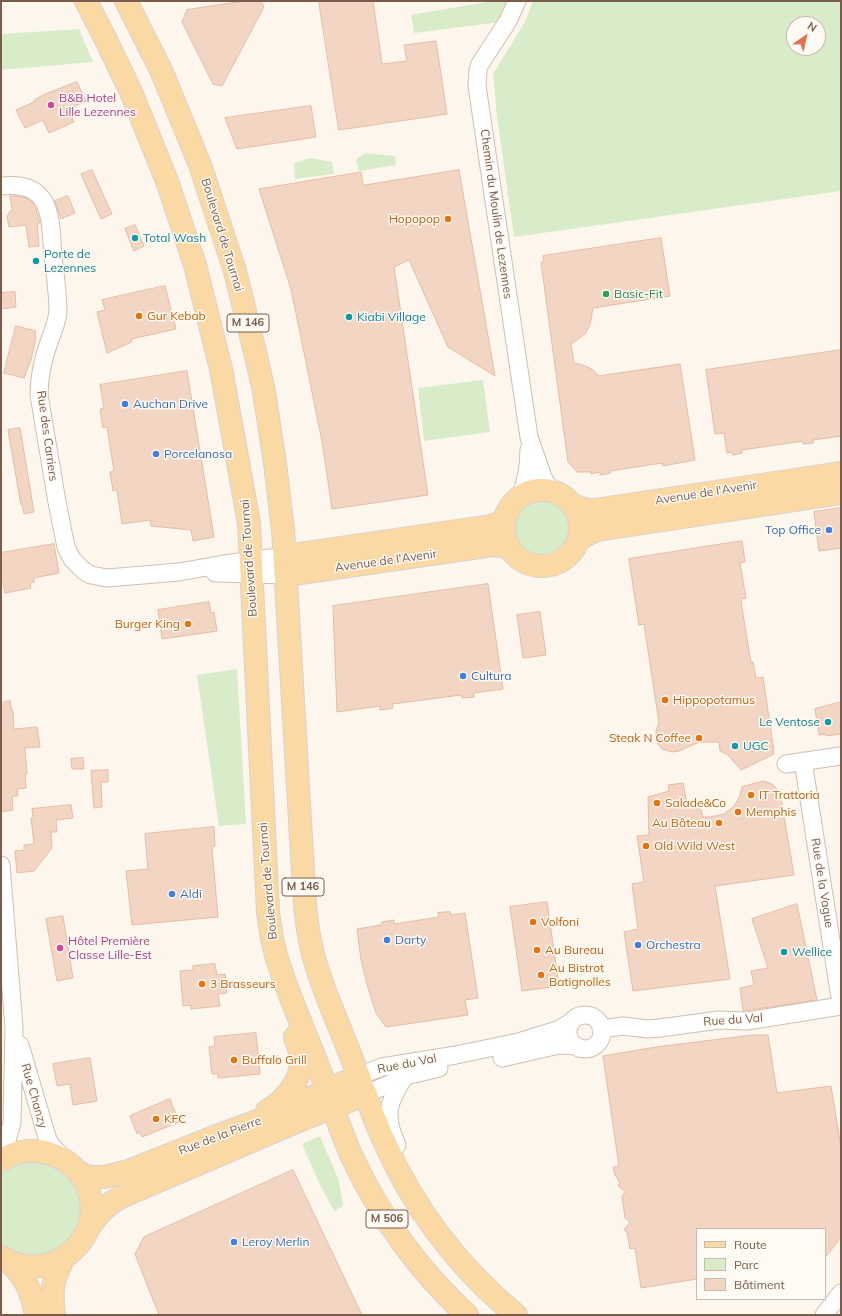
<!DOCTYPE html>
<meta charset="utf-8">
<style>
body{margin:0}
#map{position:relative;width:842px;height:1316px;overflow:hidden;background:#fdf6ec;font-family:Mulish,sans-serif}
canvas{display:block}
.frame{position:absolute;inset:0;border:2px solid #7a5c4d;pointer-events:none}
.legend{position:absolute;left:696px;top:1228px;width:130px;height:72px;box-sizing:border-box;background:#fffaf3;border:1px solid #cabbb1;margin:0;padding:5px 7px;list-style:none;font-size:12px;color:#7a5c4d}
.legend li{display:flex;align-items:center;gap:8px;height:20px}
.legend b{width:20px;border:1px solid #cabbb1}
.north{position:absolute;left:786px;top:16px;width:40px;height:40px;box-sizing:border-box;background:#fffaf3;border:1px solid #cabbb1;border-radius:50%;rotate:34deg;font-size:11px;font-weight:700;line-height:16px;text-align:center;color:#7a5c4d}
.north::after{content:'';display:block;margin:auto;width:14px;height:18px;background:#e76f51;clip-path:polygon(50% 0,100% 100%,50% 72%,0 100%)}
</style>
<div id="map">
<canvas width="842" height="1316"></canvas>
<div class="frame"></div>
<ul class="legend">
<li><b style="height:5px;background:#fbd9a5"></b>Route</li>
<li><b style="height:11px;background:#d8ecc9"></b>Parc</li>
<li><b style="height:11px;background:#f3d5c3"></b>Bâtiment</li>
</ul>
<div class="north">N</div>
</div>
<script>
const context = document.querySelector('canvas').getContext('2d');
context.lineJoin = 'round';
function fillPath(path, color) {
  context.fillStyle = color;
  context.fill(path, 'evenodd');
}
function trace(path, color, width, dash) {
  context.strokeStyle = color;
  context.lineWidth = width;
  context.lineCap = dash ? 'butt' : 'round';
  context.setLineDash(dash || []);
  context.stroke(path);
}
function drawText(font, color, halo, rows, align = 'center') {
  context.font = font + ' Mulish,sans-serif';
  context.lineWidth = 3;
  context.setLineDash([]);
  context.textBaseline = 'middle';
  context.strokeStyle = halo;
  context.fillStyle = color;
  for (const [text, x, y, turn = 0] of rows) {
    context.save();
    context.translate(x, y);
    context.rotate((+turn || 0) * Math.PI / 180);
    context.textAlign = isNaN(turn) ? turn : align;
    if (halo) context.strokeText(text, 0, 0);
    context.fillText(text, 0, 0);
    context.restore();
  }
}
fillPath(new Path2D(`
 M 493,1 L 509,1 L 500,22 L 414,33 L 411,15 Z
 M 533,1 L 841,1 L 841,191 L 514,237 L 497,117 L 493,74 L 525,22 ZM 794,24 L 818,24 L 818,48 L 794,48 Z
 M 79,29 L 93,62 L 1,70 L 1,34 Z
 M 365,153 L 395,156 L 396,165 L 359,171 L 356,160 Z
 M 311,158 L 332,162 L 334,174 L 295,179 L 294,163 Z
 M 483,380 L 490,432 L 424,441 L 418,388 Z
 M512 528a31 31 0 1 1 62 0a31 31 0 1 1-62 0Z
 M 237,669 L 246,824 L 219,826 L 197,675 Z
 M 320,1136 L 339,1181 L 343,1206 L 334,1211 L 321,1187 L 302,1144 Z
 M 33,1161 L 49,1164 L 63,1171 L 74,1183 L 80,1198 L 80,1222 L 63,1248 L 33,1259 L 1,1247 L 1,1173 L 17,1164 Z`), '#d8ecc9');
const building = new Path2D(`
 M 244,1 L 261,1 L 264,7 L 222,86 L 213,84 L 182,22 L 187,10 Z
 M 319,1 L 373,1 L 382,64 L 407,61 L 404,45 L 436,41 L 447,114 L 339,130 Z
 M 77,82 L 86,101 L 68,109 L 74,122 L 49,133 L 43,120 L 25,128 L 16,110 L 34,102 L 34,100 L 43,95 Z
 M 311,106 L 316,137 L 237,149 L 225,118 Z
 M 92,170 L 112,214 L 101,219 L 81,174 Z
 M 459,170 L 495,376 L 448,347 L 409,260 L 394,267 L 428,495 L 332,509 L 322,441 L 291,289 L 259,189 L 361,172 L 363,185 Z
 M 10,196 L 17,196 L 26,198 L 32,202 L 36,209 L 40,223 L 37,223 L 39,246 L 29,247 L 26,225 L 9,227 L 7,216 L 12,209 Z
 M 68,196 L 75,213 L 61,219 L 55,201 Z
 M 135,225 L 144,246 L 134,251 L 125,229 Z
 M 661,238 L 670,296 L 593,308 L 590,325 L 585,334 L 571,344 L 574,363 L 582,365 L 592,369 L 599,376 L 680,364 L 695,460 L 663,466 L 662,463 L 610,471 L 611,473 L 600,475 L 600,472 L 591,474 L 591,472 L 577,472 L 568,462 L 541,262 L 544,262 L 543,256 Z
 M 165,286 L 176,329 L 131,339 L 132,342 L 107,353 L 97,312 L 105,310 L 102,300 Z
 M 15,292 L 16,307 L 1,309 L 1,293 Z
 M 16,326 L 36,331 L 35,336 L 36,337 L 31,360 L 24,378 L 4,373 Z
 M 841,350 L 841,436 L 813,440 L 813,443 L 803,444 L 803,441 L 742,450 L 742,453 L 733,455 L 732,452 L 727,453 L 724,433 L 715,434 L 706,370 Z
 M 187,371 L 214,537 L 193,541 L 191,530 L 151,526 L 150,520 L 122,524 L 117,490 L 113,491 L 110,472 L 114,471 L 107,427 L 103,428 L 100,409 L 104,408 L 100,385 Z
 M 20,428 L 34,512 L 24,514 L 22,504 L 21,505 L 8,430 Z
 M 841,508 L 841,548 L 819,551 L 814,512 Z
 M 742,541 L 745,562 L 740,563 L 746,598 L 741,599 L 742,608 L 751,663 L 753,662 L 756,678 L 763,677 L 774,751 L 773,751 L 774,754 L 741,770 L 728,755 L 720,751 L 719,742 L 705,742 L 697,743 L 679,751 L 672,752 L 662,749 L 656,741 L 656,730 L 659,723 L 644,624 L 639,625 L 629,559 Z
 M 54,544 L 59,573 L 34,578 L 34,582 L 30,583 L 31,588 L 5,593 L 3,583 L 1,583 L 1,553 Z
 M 488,584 L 503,689 L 474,693 L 474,697 L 462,698 L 461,695 L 392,704 L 393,708 L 380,710 L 380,706 L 337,712 L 333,606 Z
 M 209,602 L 211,613 L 214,612 L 217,631 L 162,639 L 158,610 Z
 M 540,612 L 546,655 L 523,658 L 517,615 Z
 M 10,701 L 12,711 L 13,711 L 14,729 L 37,727 L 40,747 L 25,748 L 27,774 L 25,774 L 26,788 L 17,789 L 18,796 L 12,796 L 13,810 L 1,812 L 1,703 Z
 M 841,702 L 841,734 L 826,736 L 825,734 L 819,735 L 815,709 Z
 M 83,758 L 84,769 L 72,769 L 71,759 Z
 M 108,770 L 108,782 L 101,782 L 102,807 L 94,808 L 91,771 Z
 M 764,781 L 772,784 L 777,789 L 781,798 L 794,875 L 715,886 L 730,979 L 633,991 L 624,932 L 638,929 L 632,884 L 644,882 L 637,836 L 649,835 L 648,797 L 669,791 L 668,785 L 683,783 L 686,799 L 692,805 L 701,810 L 703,817 L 710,817 L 724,814 L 734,806 L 740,796 L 742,787 Z
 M 71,805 L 73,818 L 56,820 L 57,832 L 51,832 L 52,848 L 34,871 L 17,873 L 15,851 L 24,850 L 24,845 L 34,844 L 31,818 L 33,817 L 32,809 Z
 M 214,827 L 215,846 L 212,847 L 212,849 L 218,917 L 132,925 L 126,871 L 148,869 L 145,834 Z
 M 547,902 L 559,986 L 522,991 L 510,907 Z
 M 797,904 L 817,1000 L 743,1011 L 740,988 L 754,985 L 751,971 L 768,968 L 752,919 Z
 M 450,912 L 451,915 L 465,913 L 478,998 L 465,1000 L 468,1015 L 386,1027 L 376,1013 L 368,988 L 361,960 L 357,929 L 382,925 L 382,922 L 394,920 L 394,924 L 439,917 L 438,913 Z
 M 63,916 L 73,978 L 57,981 L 46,919 Z
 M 215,964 L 217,975 L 225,974 L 227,993 L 218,994 L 220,1006 L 191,1009 L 191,1005 L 183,1006 L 180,971 L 193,970 L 193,966 Z
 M 256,1033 L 260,1074 L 218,1078 L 218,1074 L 212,1074 L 209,1047 L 215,1046 L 214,1037 Z
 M 753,1035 L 768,1035 L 777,1093 L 831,1086 L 841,1147 L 841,1237 L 825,1258 L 825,1229 L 697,1229 L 697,1279 L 641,1288 L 635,1248 L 630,1249 L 627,1232 L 624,1230 L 630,1222 L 625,1218 L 622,1196 L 625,1192 L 618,1186 L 620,1183 L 615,1175 L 613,1167 L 619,1166 L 603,1056 L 656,1047 Z
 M 90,1058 L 97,1101 L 73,1105 L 70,1084 L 57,1086 L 53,1064 Z
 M 170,1099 L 179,1122 L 142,1137 L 140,1132 L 137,1134 L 130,1116 Z
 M 293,1170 L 362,1315 L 159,1315 L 135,1254 L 144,1237 Z`);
fillPath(building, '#f3d5c3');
trace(building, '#e6bba3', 1);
const minor = new Path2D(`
 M 517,1 L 508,21 L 480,64 L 478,70 L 477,86 L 529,437 L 543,477 L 546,483 L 556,494
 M 1,186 C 53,180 50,218 53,256 C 55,275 58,293 58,311 C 57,323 53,332 49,342 C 43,359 39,377 39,395 L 57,502 L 66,547 L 72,559 L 84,571 L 91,575 L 107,578 L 179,572 L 224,564 L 285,556
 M 519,499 C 527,482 529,467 529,449
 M 215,573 L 286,575
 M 803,761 L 841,1004
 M 786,764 L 841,756
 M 1,865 L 14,1027 L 12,1123 L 8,1137 L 1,1154
 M568 1032a17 17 0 1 1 34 0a17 17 0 1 1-34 0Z
 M 601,1029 L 623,1026 L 648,1029 L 660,1028 L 719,1020 L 747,1021 L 841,1006
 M 20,1045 L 47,1137 L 51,1145 L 65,1160
 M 502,1058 L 559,1045 L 577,1046
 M 359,1076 L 382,1067 L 456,1055 L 518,1042 L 560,1029 L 571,1022
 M 366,1094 L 410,1075 L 439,1068
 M 397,1145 C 384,1117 387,1103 404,1078
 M 824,1315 L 841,1293`);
const major = new Path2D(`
 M 86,1 L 105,38 L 131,92 L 167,181 L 195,265 L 221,369 L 249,523 L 268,912 L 272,939 L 276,955 C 287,993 304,1029 318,1066 C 330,1097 339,1129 353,1159 C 380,1217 420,1272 467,1315
 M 126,1 L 161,70 L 200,165 L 235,271 L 257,360 L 264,392 L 275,463 L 283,530 L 304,889 C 305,912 308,935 314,958 C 323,991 338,1022 350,1054 C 362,1083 371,1113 384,1141 C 414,1209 459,1268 516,1315
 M504 528a38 38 0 1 1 76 0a38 38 0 1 1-76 0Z
 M 572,505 L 587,510 L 595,510 L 841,473
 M 578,540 L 586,535 L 597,530 L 841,493
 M 285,556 L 491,526 L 497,524 L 506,518
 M 286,575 L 493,545 L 509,547
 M 267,1111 C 284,1101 301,1082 301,1061 C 301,1053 298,1045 295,1037
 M 1,1160 C 16,1151 34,1148 51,1154 C 63,1158 74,1166 82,1177 C 116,1230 54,1290 1,1257
 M 77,1171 L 85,1176 L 93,1177 L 104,1177 L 129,1171 L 222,1134 L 271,1116 L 359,1076
 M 88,1229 C 98,1214 105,1206 121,1197 L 308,1117 L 366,1094
 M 9,1262 C 27,1279 31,1291 36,1315
 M 54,1315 C 51,1289 52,1281 64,1258`);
trace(minor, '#d1beb0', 19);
trace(major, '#dad1cd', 24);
trace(minor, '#fff', 17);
trace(major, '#fbd9a5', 22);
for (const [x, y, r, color] of [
 [51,105,4,"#d1479c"],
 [448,219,4,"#e8710a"],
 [135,238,4,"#0f9aa8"],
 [36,261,4,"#0f9aa8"],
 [606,294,4,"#2e9e5b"],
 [139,316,4,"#e8710a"],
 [349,317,4,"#0f9aa8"],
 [125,404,4,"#3f7fe0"],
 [156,454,4,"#3f7fe0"],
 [829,530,4,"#3f7fe0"],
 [188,624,4,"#e8710a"],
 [463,676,4,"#3f7fe0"],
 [665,700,4,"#e8710a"],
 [828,722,4,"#0f9aa8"],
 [699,738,4,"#e8710a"],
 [735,746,4,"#0f9aa8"],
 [751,795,4,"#e8710a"],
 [657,803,4,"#e8710a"],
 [738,812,4,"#e8710a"],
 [719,823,4,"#e8710a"],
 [646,846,4,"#e8710a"],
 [172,894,4,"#3f7fe0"],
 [533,922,4,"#e8710a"],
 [387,940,4,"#3f7fe0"],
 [638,945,4,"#3f7fe0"],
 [60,948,4,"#d1479c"],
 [537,950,4,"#e8710a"],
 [784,952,4,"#0f9aa8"],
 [541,975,4,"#e8710a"],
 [202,984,4,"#e8710a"],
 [234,1060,4,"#e8710a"],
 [156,1119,4,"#e8710a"],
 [234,1242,4,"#3f7fe0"]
]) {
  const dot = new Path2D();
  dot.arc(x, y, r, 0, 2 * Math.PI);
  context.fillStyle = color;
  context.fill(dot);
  trace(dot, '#fffaf3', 1.5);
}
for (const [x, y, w] of [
 [248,323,42],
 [303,887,42],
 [387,1219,42]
]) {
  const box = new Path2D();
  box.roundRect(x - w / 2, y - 9, w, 18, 3);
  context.fillStyle = '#fffaf3';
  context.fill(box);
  trace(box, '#7a5c4d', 1);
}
drawText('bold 11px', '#7a5c4d', null, [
 ["M 146",248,323],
 ["M 146",303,887],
 ["M 506",387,1219]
]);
drawText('12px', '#b23c85', '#fffaf3', [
 ["B&B Hotel",59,98],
 ["Lille Lezennes",59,112],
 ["Hôtel Première",68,941],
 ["Classe Lille-Est",68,955]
], 'left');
drawText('12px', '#7a5c4d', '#fffaf3', [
 ["Chemin du Moulin de Lezennes",496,214,82],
 ["Boulevard de Tournai",222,235,73],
 ["Rue des Carriers",47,436,82],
 ["Avenue de l'Avenir",706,493,-9],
 ["Boulevard de Tournai",249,558,-94],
 ["Avenue de l'Avenir",386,561,-8],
 ["Boulevard de Tournai",268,881,-95],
 ["Rue de la Vague",822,883,81],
 ["Rue du Val",733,1020,-4],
 ["Rue du Val",407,1064,-11],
 ["Rue Chanzy",34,1096,74],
 ["Rue de la Pierre",220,1136,-21]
]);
drawText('12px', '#c56008', '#fffaf3', [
 ["Hopopop",440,219,"right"],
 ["Gur Kebab",147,316],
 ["Burger King",180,624,"right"],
 ["Hippopotamus",673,700],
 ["Steak N Coffee",691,738,"right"],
 ["IT Trattoria",759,795],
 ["Salade&Co",665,803],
 ["Memphis",746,812],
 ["Au Bâteau",711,823,"right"],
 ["Old Wild West",654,846],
 ["Volfoni",541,922],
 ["Au Bureau",545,950],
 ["Au Bistrot",549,968],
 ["Batignolles",549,982],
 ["3 Brasseurs",210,984],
 ["Buffalo Grill",242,1060],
 ["KFC",164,1119]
], 'left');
drawText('12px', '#0d838f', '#fffaf3', [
 ["Total Wash",143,238],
 ["Porte de",44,254],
 ["Lezennes",44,268],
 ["Kiabi Village",357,317],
 ["Le Ventose",820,722,"right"],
 ["UGC",743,746],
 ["Wellice",792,952]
], 'left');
drawText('12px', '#27864d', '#fffaf3', [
 ["Basic-Fit",614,294]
], 'left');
drawText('12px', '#366cbe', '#fffaf3', [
 ["Auchan Drive",133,404],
 ["Porcelanosa",164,454],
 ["Top Office",821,530,"right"],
 ["Cultura",471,676],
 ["Aldi",180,894],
 ["Darty",395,940],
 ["Orchestra",646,945],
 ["Leroy Merlin",242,1242]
], 'left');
</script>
